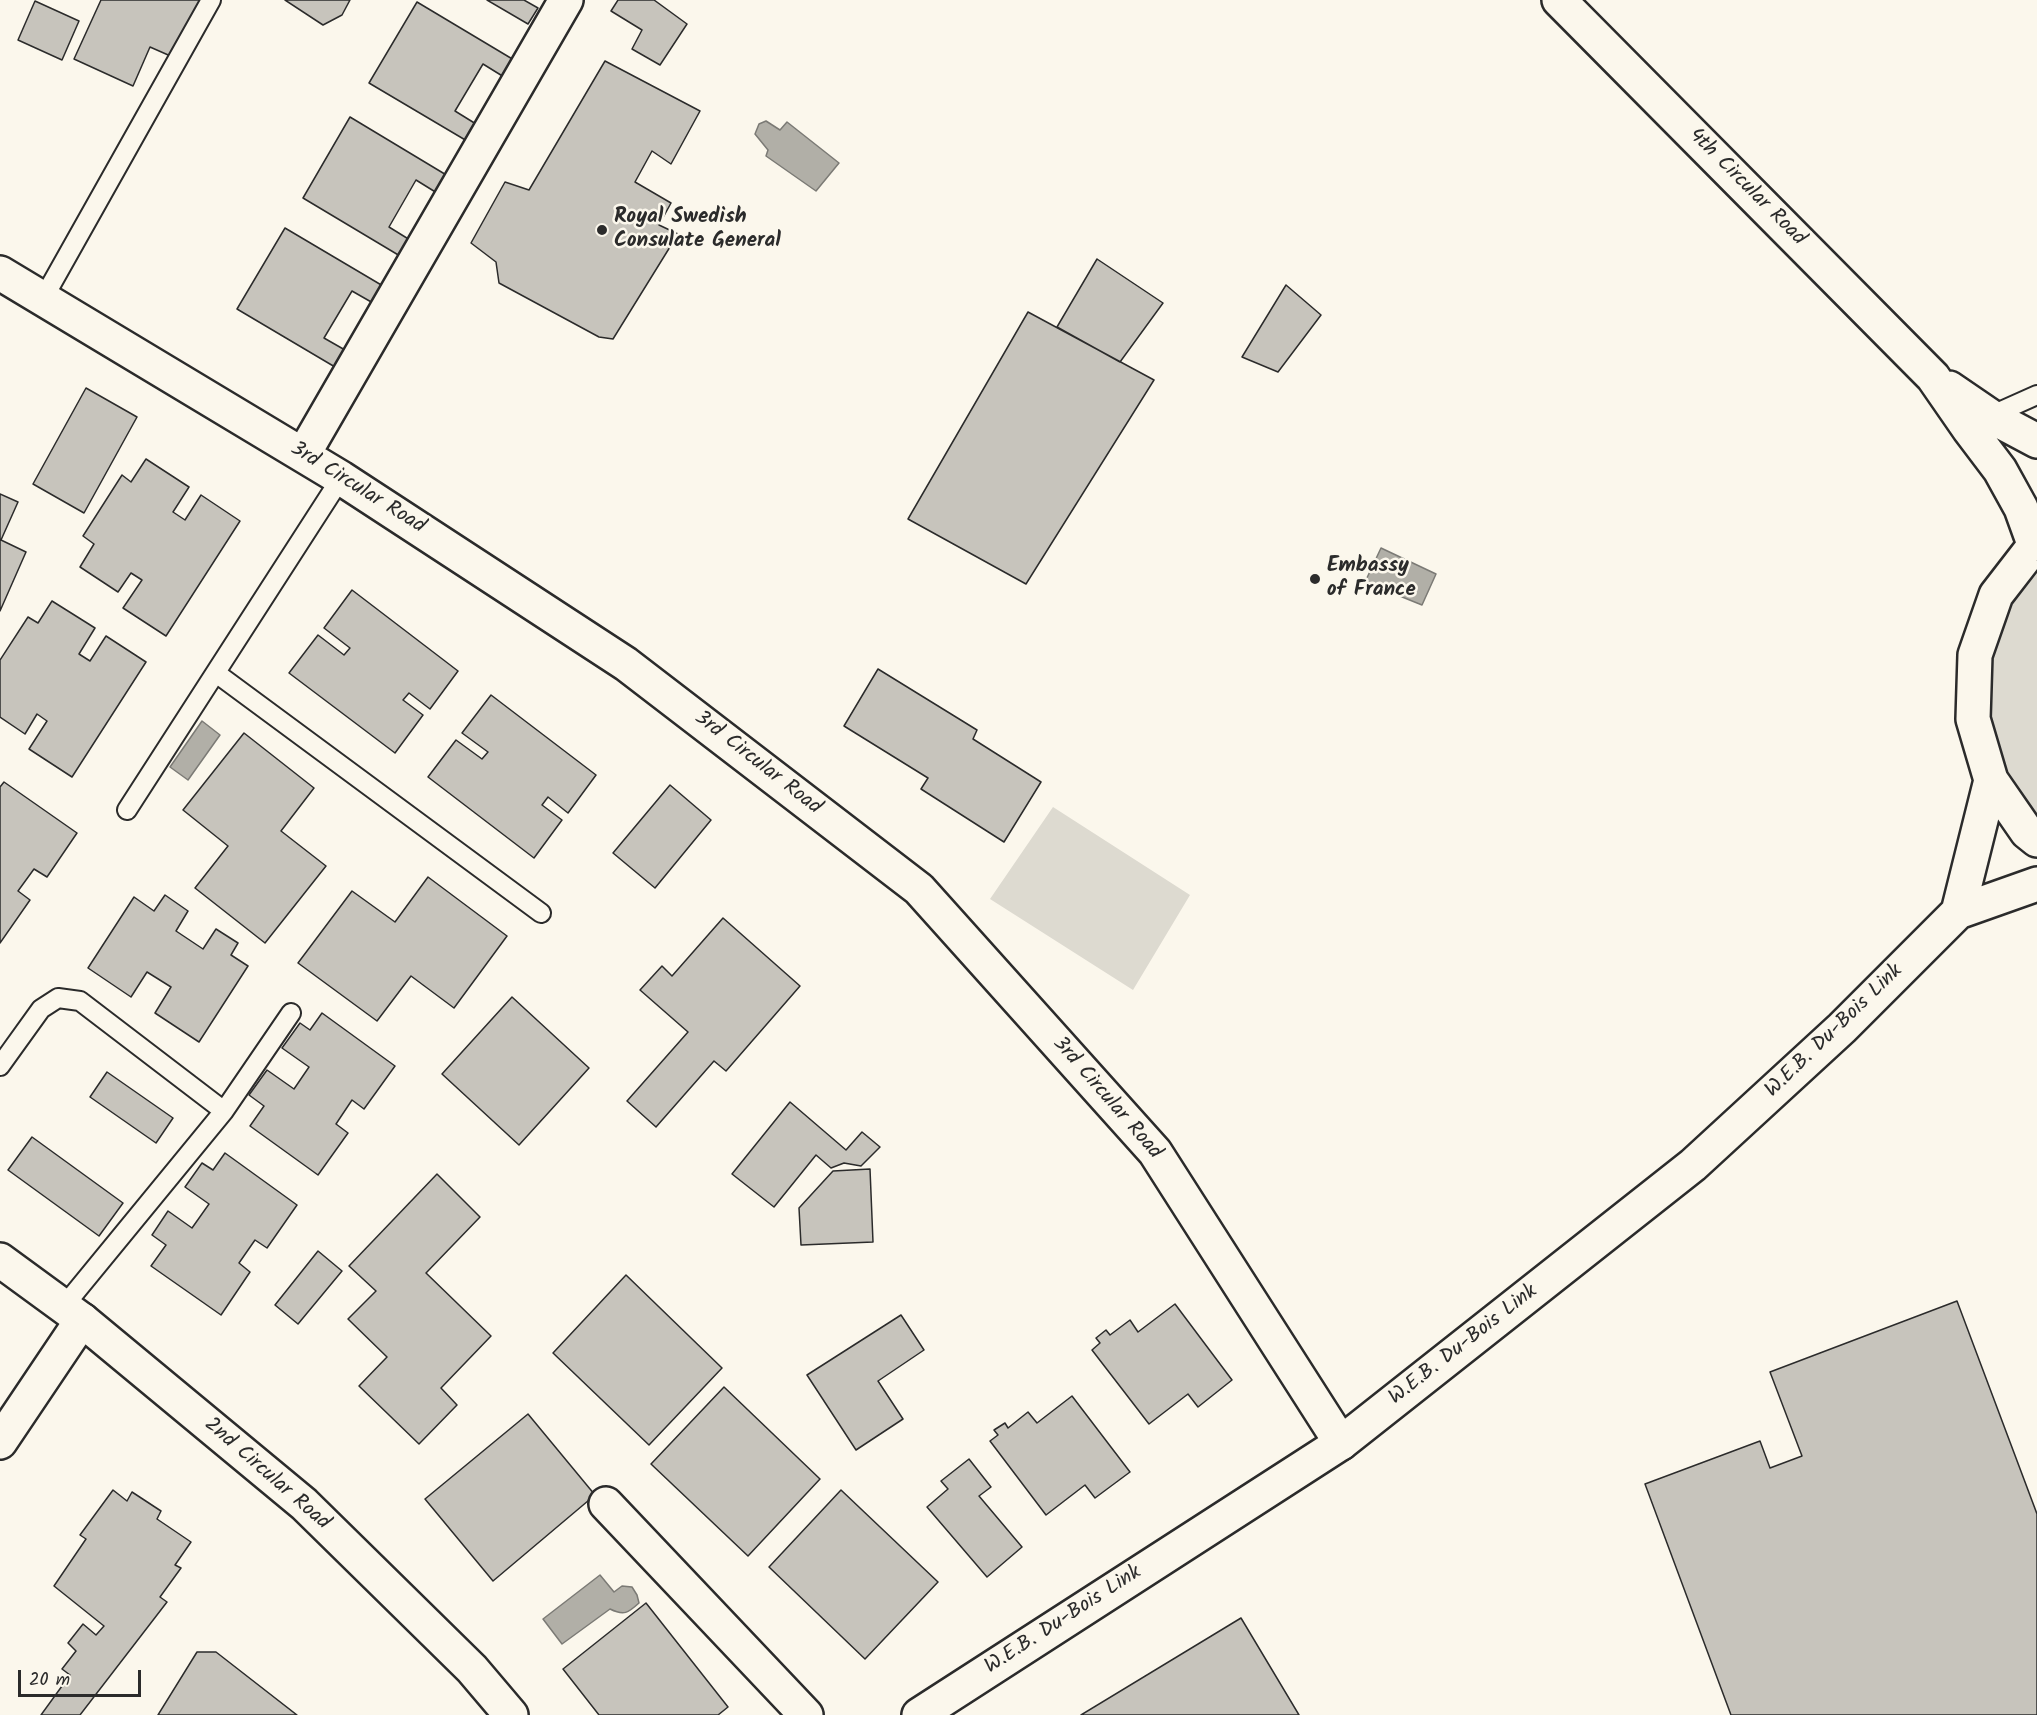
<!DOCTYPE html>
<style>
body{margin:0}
#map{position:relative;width:2037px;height:1715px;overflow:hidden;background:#fbf7ec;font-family:Kalam,sans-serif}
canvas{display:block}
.scale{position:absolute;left:18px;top:1670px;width:123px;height:27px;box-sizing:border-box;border:3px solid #2b2b2b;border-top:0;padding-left:8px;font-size:18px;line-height:21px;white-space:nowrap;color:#2b2b2b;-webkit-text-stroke:4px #fbf7ec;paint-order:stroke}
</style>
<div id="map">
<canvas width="2037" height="1715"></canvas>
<div class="scale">20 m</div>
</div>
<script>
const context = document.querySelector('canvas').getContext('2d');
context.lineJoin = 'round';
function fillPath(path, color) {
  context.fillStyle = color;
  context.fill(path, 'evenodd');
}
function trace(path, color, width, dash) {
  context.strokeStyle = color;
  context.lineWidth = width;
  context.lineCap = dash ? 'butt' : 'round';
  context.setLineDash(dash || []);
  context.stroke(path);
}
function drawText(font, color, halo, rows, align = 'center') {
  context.font = font + ' Kalam,sans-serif';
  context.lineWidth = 5;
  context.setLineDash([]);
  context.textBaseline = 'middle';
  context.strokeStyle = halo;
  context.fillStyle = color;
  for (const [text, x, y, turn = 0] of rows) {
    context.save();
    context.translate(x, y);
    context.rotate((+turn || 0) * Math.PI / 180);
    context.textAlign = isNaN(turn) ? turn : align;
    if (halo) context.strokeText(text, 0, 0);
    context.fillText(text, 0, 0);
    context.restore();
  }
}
fillPath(new Path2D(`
 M 2037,557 L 2037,816 L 2016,792 L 1997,753 L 1986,711 L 1995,625 Z
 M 1053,807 L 1190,895 L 1133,990 L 990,899 Z`), '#dddad0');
const water = new Path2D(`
 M 766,121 L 780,130 L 787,122 L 839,163 L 816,191 L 766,156 L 768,150 L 755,134 L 759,124 Z
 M 1381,548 L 1436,574 L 1422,605 L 1365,582 Z
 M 202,721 L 220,735 L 188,780 L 170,767 Z
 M 600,1575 L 614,1592 L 622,1586 L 632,1587 L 637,1595 L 639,1603 C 628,1613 624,1616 610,1609 L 562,1644 L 543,1619 Z`);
fillPath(water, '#b1afa7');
trace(water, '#7b7a75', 1.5);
const building = new Path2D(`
 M 101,0 L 200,0 L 175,58 L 150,47 L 133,86 L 74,59 Z
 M 285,0 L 350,0 L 342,15 L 323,25 Z
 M 487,0 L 524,0 L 538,8 L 528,24 Z
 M 618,0 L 654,0 L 687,24 L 660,65 L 632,49 L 642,30 L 611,11 Z
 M 35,1 L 79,21 L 62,60 L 18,40 Z
 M 417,2 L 514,60 L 504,77 L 483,64 L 455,111 L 476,124 L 467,141 L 369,83 Z
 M 605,61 L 700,111 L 671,164 L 652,151 L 635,182 L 671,203 L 659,225 L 678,234 L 613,339 L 599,337 L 499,283 L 496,262 L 471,243 L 505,182 L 529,190 Z
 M 350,117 L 448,176 L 437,193 L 416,180 L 389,227 L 410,240 L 400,256 L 303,198 Z
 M 285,228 L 383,286 L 373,303 L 352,291 L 324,338 L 345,350 L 335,367 L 237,309 Z
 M 1097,259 L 1163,303 L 1120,362 L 1057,327 Z
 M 1286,285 L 1321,315 L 1278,372 L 1242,357 Z
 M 1028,312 L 1154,380 L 1026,584 L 908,519 Z
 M 86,388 L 137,417 L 84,513 L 33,484 Z
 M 146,459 L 189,487 L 173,512 L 185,520 L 201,495 L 240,521 L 166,636 L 123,608 L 142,580 L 131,573 L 118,592 L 80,567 L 94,544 L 83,536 L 122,475 L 131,482 Z
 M 0,494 L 18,502 L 1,540 L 26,552 L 0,611 Z
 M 352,590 L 458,671 L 430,709 L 409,693 L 403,700 L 423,715 L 395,753 L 289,673 L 318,635 L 344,655 L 350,648 L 324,628 Z
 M 52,601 L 95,628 L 79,654 L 90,661 L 106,636 L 146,662 L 72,777 L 29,749 L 47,721 L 37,714 L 25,734 L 0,717 L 0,660 L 28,617 L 38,623 Z
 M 878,669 L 977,730 L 973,739 L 1041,782 L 1004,842 L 921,789 L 928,778 L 844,726 Z
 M 491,695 L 596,775 L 568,813 L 548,797 L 542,805 L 562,820 L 534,858 L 428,777 L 456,740 L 482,759 L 488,752 L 462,733 Z
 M 244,733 L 314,788 L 281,831 L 326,866 L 265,943 L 195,888 L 228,846 L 183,810 Z
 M 4,782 L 77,833 L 47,877 L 34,869 L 18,891 L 30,900 L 0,943 L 0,787 Z
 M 670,785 L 711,820 L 655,888 L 613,853 Z
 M 428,877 L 507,936 L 454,1008 L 411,976 L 377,1021 L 298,963 L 352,891 L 395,922 Z
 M 165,895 L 188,911 L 176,931 L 203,949 L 216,929 L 238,943 L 231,955 L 248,966 L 199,1042 L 155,1013 L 171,987 L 147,972 L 131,997 L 88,968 L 134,897 L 154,911 Z
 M 723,918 L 800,986 L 726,1071 L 714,1061 L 656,1127 L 627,1101 L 688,1032 L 640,990 L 662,966 L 672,976 Z
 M 512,997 L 589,1068 L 519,1145 L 442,1074 Z
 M 322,1013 L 395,1066 L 364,1109 L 352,1100 L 336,1124 L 348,1133 L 318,1175 L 250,1126 L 264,1106 L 249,1095 L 267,1070 L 294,1089 L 309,1067 L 282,1048 L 300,1023 L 310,1030 Z
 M 107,1072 L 173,1118 L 156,1143 L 90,1097 Z
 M 790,1102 L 846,1150 L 862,1132 L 880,1147 L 861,1166 L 844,1163 L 831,1168 L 816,1155 L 774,1207 L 732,1174 Z
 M 32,1137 L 123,1203 L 99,1236 L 8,1170 Z
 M 225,1153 L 297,1205 L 267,1248 L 255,1240 L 239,1263 L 250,1272 L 221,1315 L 151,1266 L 166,1245 L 152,1235 L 168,1211 L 192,1228 L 209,1204 L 185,1187 L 202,1163 L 213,1170 Z
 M 870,1169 L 873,1242 L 801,1245 L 799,1208 L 833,1171 Z
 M 437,1174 L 480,1217 L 426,1273 L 491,1336 L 441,1388 L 457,1405 L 419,1444 L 359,1386 L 387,1357 L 348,1319 L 376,1291 L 349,1266 Z
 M 318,1251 L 342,1271 L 298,1324 L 275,1305 Z
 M 626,1275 L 722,1368 L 649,1445 L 553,1353 Z
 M 1957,1301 L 2037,1514 L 2037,1715 L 1731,1715 L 1645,1484 L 1760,1441 L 1770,1468 L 1802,1456 L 1770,1372 Z
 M 1175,1304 L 1232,1380 L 1198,1407 L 1188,1394 L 1149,1424 L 1092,1350 L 1100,1343 L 1096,1338 L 1106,1330 L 1110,1335 L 1130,1320 L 1138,1332 Z
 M 901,1315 L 924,1350 L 878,1381 L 903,1419 L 856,1450 L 807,1375 Z
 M 724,1387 L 820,1479 L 748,1556 L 651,1464 Z
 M 1072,1396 L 1130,1472 L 1095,1498 L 1085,1485 L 1046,1515 L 990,1441 L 998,1435 L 994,1430 L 1005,1423 L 1008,1428 L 1028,1412 L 1037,1423 Z
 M 528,1414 L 595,1495 L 493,1581 L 425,1499 Z
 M 969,1459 L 991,1487 L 979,1496 L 1022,1547 L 987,1577 L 927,1507 L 948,1489 L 941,1481 Z
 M 113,1490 L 127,1501 L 132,1492 L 161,1511 L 157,1519 L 191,1542 L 175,1565 L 181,1568 L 160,1597 L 167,1602 L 80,1715 L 41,1715 L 70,1675 L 62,1669 L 76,1651 L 68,1643 L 83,1624 L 96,1635 L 104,1626 L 54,1586 L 86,1539 L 80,1535 Z
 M 841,1490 L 938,1582 L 865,1659 L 769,1567 Z
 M 646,1603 L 728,1707 L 718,1715 L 599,1715 L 563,1669 Z
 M 1241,1618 L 1299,1715 L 1081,1715 Z
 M 197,1652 L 216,1652 L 297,1715 L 158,1715 Z`);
fillPath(building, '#c7c4bc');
trace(building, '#2b2b2b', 1.5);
const service = new Path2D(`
 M 43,299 L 211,0
 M 1990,416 L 2037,395
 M 216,673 L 541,913
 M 127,810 L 341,478
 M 0,1066 L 41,1009 L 58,998 L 80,1001 L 224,1111
 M 64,1306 L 224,1111 L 291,1013`);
const minor = new Path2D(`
 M 0,273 L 341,478 L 626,664 L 919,889 L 1155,1152 L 1341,1443
 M 303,455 L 566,0
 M 0,1442 L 82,1320
 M 606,1504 L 806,1715`);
const tertiary = new Path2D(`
 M 1559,0 L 1933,377 L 1969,429 L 2000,470 L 2021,508 L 2034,544
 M 1949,388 L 1990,416 L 2037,441
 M 2037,542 L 1996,595 L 1975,655 L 1973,719 L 1991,780 L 2027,832 L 2037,840
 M 1958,912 L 1991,780
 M 0,1260 L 82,1320 L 304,1504 L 472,1669 L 511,1715
 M 919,1715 L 1341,1443 L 1693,1165 L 1842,1028 L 1958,912 L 2037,884`);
trace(service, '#2b2b2b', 22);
trace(minor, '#2b2b2b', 38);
trace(tertiary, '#2b2b2b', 38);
trace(service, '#fbf7ec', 18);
trace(minor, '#fbf7ec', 33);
trace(tertiary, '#fbf7ec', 33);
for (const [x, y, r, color] of [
 [602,230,6,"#2b2b2b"],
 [1315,579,6,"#2b2b2b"]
]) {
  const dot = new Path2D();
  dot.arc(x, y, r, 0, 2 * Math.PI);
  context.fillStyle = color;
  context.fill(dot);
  trace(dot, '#fbf7ec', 2);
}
drawText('21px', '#2b2b2b', '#fbf7ec', [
 ["4th Circular Road",1746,188,45],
 ["3rd Circular Road",357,489,32],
 ["3rd Circular Road",757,764,38],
 ["W.E.B. Du-Bois Link",1835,1032,-44],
 ["3rd Circular Road",1106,1099,49],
 ["W.E.B. Du-Bois Link",1464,1346,-38],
 ["2nd Circular Road",266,1475,41],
 ["W.E.B. Du-Bois Link",1064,1621,-33]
]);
drawText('bold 21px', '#2b2b2b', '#fbf7ec', [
 ["Royal Swedish",614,218],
 ["Consulate General",614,242],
 ["Embassy",1327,567],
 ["of France",1327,591]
], 'left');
</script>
